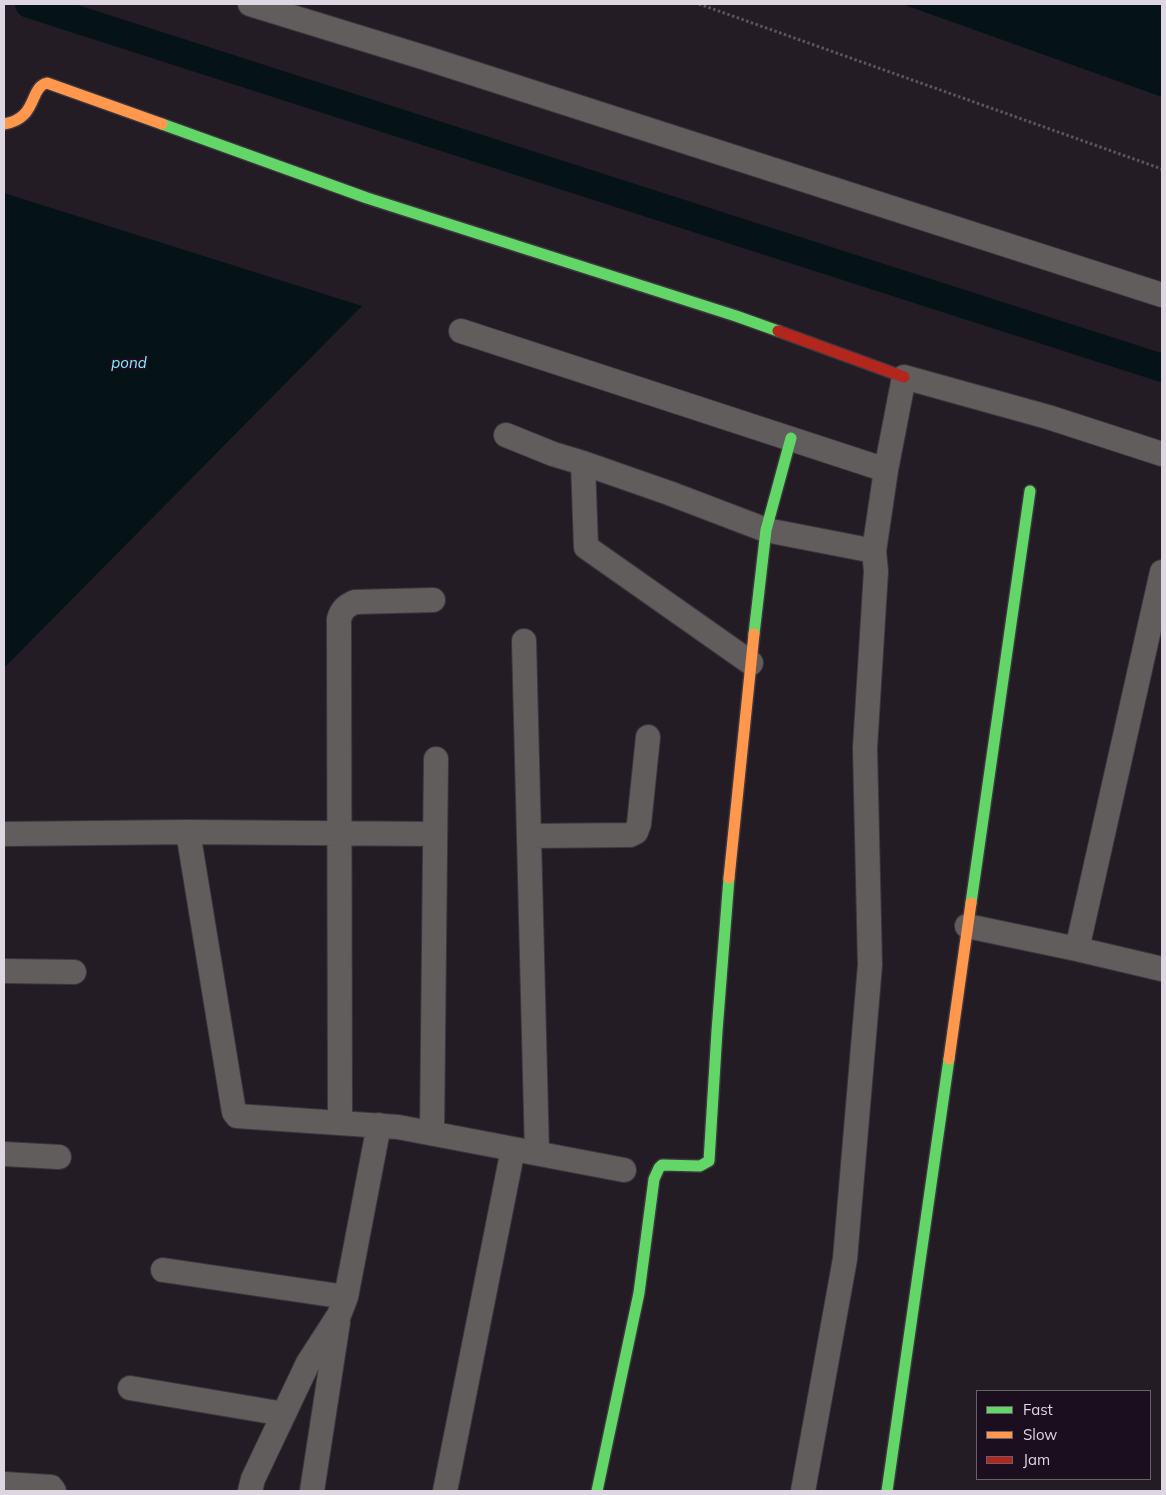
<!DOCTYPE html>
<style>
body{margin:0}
#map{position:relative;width:1166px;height:1495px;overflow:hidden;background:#231c25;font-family:Mulish,sans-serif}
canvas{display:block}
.frame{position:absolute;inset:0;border:5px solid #ded6e1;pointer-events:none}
.legend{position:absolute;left:976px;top:1390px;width:175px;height:90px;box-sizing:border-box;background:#1b0f1f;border:1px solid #695f6d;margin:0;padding:6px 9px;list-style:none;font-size:15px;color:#ded6e1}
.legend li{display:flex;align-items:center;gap:10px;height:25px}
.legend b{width:25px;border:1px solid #695f6d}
</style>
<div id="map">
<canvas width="1166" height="1495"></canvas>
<div class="frame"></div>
<ul class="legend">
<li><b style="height:6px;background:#63d668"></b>Fast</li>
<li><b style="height:6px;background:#ff974d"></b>Slow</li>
<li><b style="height:6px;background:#b3261e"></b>Jam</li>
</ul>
</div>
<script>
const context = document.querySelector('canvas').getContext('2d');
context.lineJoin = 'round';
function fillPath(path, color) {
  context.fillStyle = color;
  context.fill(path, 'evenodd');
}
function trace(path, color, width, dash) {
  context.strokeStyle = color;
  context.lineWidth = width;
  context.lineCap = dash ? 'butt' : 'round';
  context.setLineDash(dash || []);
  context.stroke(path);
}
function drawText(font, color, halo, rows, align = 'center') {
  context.font = font + ' Mulish,sans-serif';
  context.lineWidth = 4;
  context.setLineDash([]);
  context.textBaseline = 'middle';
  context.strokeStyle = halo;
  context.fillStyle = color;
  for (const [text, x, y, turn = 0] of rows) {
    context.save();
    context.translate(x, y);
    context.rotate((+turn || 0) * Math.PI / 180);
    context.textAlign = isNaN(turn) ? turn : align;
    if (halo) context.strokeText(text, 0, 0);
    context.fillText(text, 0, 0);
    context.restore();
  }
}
fillPath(new Path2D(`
 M 902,4 L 1162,4 L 1162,97 Z
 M 4,193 L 362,306 L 4,668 Z`), '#051317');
trace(new Path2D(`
 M 29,4 L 1162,368`), '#051317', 28);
const street = new Path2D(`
 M 250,4 L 429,59 L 1162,295
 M 461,331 L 886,470
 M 506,435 L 553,454 L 583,463 L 669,493 L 766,530 L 874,551 L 886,470 L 904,377 L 1048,417 L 1162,454
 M 583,463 L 586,547 L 751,663
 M 524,641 L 537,1153
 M 188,832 L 234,1112 L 237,1116 L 398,1127 L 624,1170
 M 4,834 L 188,832 L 435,834
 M 529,836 L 630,835 L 636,832 L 639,824 L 648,737
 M 967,926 L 1077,949 L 1162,969
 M 1077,949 L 1162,572
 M 4,971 L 74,972
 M 340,1122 L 339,619 C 342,609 346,606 355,602 L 433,600
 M 432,1133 L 436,759
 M 4,1154 L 59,1157
 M 163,1270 L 346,1297
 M 130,1388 L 284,1414
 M 4,1484 L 51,1487 L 54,1491
 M 250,1491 L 253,1479 L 308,1363 L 339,1315 L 346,1297 L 379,1125
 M 312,1491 L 338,1322
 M 445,1491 L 513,1149
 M 803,1491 L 845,1259 L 870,965 L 865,748 L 876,571 L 874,551`);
const fast = new Path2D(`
 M 162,124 L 367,198 L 736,316 L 778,331
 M 754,634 L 766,530 L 791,438
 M 971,903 L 1030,491
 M 597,1491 L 639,1293 L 654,1179 L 659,1168 L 662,1165 L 700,1166 L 709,1161 L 717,1031 L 729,878
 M 887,1491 L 949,1059`);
const slow = new Path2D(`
 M 4,124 C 38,119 29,87 47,83 L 162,124
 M 729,878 L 754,634
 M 949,1059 L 971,903`);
const jam = new Path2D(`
 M 778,331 L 904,377`);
trace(street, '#3c373e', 26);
trace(fast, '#3c373e', 14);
trace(slow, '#3c373e', 14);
trace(jam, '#3c373e', 14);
trace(new Path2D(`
 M 699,4 L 1162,169`), '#5a565a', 3, [2.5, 2.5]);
trace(street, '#615d5d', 24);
trace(fast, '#63d668', 11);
trace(slow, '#ff974d', 11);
trace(jam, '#b3261e', 11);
drawText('italic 15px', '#86e8fb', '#1b0f1f', [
 ["pond",129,363]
]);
</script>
